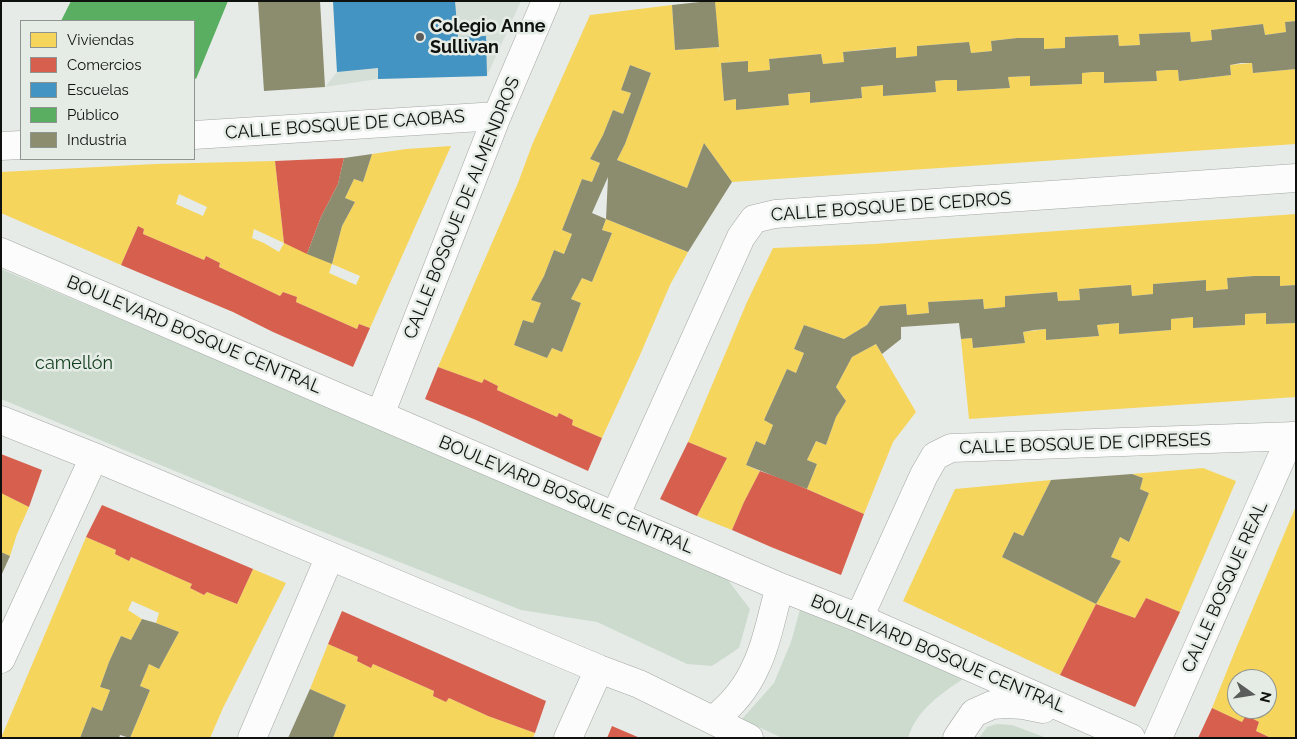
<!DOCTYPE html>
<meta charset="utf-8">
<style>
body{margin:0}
#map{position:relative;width:1297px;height:739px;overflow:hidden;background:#e6ebe7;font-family:Raleway,sans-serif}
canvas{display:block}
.frame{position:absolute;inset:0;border:2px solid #0f110f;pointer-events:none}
.legend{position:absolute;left:20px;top:20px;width:175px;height:140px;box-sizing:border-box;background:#e5ece6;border:1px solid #8f9490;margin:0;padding:6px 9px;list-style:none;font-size:15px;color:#0f110f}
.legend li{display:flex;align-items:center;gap:10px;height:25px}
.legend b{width:25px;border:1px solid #8f9490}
.north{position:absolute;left:1227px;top:669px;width:50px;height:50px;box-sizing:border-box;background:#e5ece6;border:1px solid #8f9490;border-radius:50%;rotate:103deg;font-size:14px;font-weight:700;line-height:20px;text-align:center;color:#0f110f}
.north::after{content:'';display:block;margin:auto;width:18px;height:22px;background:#5a5d5b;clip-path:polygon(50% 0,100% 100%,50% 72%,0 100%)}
</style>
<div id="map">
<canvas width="1297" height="739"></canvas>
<div class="frame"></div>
<ul class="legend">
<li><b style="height:14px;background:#f6d55c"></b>Viviendas</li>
<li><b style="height:14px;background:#d6604d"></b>Comercios</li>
<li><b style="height:14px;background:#4393c3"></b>Escuelas</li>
<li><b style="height:14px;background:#5aae61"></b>Público</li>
<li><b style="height:14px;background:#8c8c6e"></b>Industria</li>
</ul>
<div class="north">N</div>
</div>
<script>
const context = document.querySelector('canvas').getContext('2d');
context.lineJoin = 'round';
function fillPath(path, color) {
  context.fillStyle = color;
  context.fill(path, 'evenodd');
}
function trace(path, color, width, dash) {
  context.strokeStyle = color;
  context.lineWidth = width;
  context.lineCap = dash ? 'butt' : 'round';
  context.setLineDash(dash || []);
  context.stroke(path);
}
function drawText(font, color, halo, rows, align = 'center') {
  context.font = font + ' Raleway,sans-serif';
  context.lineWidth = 5;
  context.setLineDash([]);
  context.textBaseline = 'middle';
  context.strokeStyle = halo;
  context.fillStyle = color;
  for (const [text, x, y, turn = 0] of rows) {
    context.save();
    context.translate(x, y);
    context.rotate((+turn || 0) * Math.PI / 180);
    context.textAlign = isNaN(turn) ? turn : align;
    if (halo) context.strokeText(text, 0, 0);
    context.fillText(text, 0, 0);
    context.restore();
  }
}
fillPath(new Path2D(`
 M 333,1 L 521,1 L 487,76 L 378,79 L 325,87 L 337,72 Z`), '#d6dfd7');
fillPath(new Path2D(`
 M 1,269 L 721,571 L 750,609 L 739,648 L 712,666 L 687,664 L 597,622 L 521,610 L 308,526 L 1,399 Z
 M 801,606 L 966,677 C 942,693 917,709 908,738 L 782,738 L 742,719 L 774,683 L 791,642 Z
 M 997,724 L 1012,725 L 1047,738 L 979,738 L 987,727 Z`), '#ccdbce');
fillPath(new Path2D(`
 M 715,1 L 1296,1 L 1296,21 L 1285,22 L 1286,32 L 1265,35 L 1263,24 L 1211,30 L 1212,40 L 1191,42 L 1190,32 L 1139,34 L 1140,45 L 1119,46 L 1118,35 L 1065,37 L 1065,48 L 1044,49 L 1044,38 L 1017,38 L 991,41 L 992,51 L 971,53 L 969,42 L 917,46 L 917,56 L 896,58 L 896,47 L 869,49 L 843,52 L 844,62 L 823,64 L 821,54 L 769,59 L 770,70 L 748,72 L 748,61 L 721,63 L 724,101 L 736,99 L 736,110 L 789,105 L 788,94 L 810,92 L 810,103 L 862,98 L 861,87 L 883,85 L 883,96 L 936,92 L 935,81 L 945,80 L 957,80 L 957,91 L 1010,88 L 1008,77 L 1030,76 L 1030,86 L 1082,84 L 1082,73 L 1093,72 L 1104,72 L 1104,83 L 1157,81 L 1156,71 L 1168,70 L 1178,70 L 1179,81 L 1231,75 L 1230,65 L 1252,63 L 1253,73 L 1296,69 L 1296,144 L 732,182 L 704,143 L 687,188 L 617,160 L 625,144 L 651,73 L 630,65 L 621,90 L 631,93 L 623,114 L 613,110 L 603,135 L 590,159 L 600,163 L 592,182 L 582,179 L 562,230 L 572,234 L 564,254 L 554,250 L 544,276 L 531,300 L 541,303 L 533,323 L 523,320 L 514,345 L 547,358 L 552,348 L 562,352 L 581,303 L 571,299 L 582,278 L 592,282 L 612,233 L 602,230 L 606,219 L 688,252 L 670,285 L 640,355 L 602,438 L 572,425 L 573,420 L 559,413 L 557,417 L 497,390 L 498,386 L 484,379 L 482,383 L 438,367 L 518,183 L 532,145 L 590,15 L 672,5 L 675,50 L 719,47 L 719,53 Z
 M 451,146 L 370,328 L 359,324 L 357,329 L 296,302 L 297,297 L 283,292 L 280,296 L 219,267 L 220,263 L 206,256 L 204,260 L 143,234 L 144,229 L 138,226 L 121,265 L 1,213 L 1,172 L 155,164 L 275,161 L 284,243 L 254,229 L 252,238 L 264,243 L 279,252 L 284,243 L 332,264 L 342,226 L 355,202 L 345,198 L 354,179 L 363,182 L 372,154 L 406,149 ZM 179,194 L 207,207 L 203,216 L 176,204 ZM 332,264 L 360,276 L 356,285 L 329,273 Z
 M 1296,214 L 1296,285 L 1280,286 L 1280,276 L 1254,276 L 1227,278 L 1228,289 L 1206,291 L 1206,280 L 1153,284 L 1153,294 L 1132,296 L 1131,285 L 1079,289 L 1080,300 L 1058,301 L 1057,292 L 1005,296 L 1005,307 L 984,309 L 983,299 L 928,302 L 929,313 L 907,315 L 906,304 L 880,306 L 867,325 L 844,339 L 804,325 L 794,349 L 804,353 L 796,373 L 787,369 L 764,420 L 773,425 L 765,445 L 756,441 L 746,465 L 760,471 L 744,502 L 732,530 L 697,516 L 727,458 L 688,442 L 747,302 L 773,248 L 874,244 Z
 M 1266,313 L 1266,324 L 1296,323 L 1296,397 L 969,419 L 961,339 L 972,338 L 973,348 L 1025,343 L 1023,332 L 1046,329 L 1046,340 L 1099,336 L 1097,325 L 1119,323 L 1119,334 L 1171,330 L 1171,319 L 1193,317 L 1193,328 L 1245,325 L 1245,314 Z
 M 876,344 L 916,412 L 893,442 L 864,514 L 807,489 L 817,464 L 807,460 L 816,441 L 826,445 L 836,417 L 846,401 L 836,387 L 852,357 Z
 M 1203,468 L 1236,481 L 1180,612 L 1146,598 L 1135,618 L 1096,604 L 1121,561 L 1111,557 L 1120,537 L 1129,542 L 1149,493 L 1140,489 L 1143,478 L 1132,474 Z
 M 1051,480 L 1023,536 L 1014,532 L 1002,557 L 1096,604 L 1060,675 L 903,601 L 955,489 Z
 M 1,493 L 29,507 L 17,534 L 10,556 L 1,552 Z
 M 1296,506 L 1296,738 L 1271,738 L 1256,731 L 1259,722 L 1246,715 L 1242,722 L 1212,708 L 1237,646 ZM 1237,679 L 1267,679 L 1267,709 L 1237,709 Z
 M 86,537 L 116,550 L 115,554 L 129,561 L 131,557 L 192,584 L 190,588 L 204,595 L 207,592 L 237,604 L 253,569 L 286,583 L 223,708 L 210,738 L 130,738 L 150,690 L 140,686 L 149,664 L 159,669 L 179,632 L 156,623 L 159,613 L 132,601 L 128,610 L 142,619 L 131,640 L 121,636 L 109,662 L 100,687 L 110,690 L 102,711 L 92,707 L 80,738 L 1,738 Z
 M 328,644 L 358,657 L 357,661 L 371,668 L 373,664 L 434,691 L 433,696 L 446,702 L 449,698 L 488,716 L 535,733 L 533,738 L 333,738 L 346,705 L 310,689 Z`), '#f6d55c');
fillPath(new Path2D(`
 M 344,158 L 338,184 L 321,217 L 307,254 L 284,243 L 275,161 Z
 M 138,226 L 144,229 L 143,234 L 204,260 L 206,256 L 220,263 L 219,267 L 280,296 L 283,292 L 297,297 L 296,302 L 357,329 L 359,324 L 370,328 L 353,367 L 273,332 L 233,312 L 121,265 Z
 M 438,367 L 482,383 L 484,379 L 498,386 L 497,390 L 557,417 L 559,413 L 573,420 L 572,425 L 602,438 L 588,471 L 476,420 L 425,399 Z
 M 688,442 L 727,458 L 697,516 L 660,499 Z
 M 1,454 L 42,470 L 29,507 L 1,493 Z
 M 760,471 L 786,480 L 864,514 L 841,575 L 771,547 L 732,530 L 744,502 Z
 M 102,505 L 253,569 L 237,604 L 207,592 L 204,595 L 190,588 L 192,584 L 131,557 L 129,561 L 115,554 L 116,550 L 86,537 Z
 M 1146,598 L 1180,612 L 1135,707 L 1060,675 L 1096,604 L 1135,618 Z
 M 342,611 L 546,701 L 535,733 L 488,716 L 449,698 L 446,702 L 433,696 L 434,691 L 373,664 L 371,668 L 357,661 L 358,657 L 328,644 Z
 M 1212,708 L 1242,722 L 1246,715 L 1259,722 L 1256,731 L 1271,738 L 1198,738 Z
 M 612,726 L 640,738 L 607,738 Z`), '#d6604d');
fillPath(new Path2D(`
 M 333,1 L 455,1 L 458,37 L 486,36 L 487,76 L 378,79 L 378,68 L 337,72 Z`), '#4393c3');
fillPath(new Path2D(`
 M 71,1 L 228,1 L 196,79 L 194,78 L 194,21 L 61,21 Z`), '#5aae61');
fillPath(new Path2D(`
 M 258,1 L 320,1 L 325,87 L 264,91 Z
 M 709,1 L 715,1 L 719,47 L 675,50 L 672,5 Z
 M 1296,21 L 1296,69 L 1253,73 L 1252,63 L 1241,63 L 1230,65 L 1231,75 L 1179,81 L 1178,70 L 1168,70 L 1156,71 L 1157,81 L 1104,83 L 1104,72 L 1093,72 L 1082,73 L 1082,84 L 1030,86 L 1030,76 L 1008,77 L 1010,88 L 957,91 L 957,80 L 945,80 L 935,81 L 936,92 L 883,96 L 883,85 L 861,87 L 862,98 L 810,103 L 810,92 L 788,94 L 789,105 L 736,110 L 736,99 L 724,101 L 721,63 L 748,61 L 748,72 L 770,70 L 769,59 L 821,54 L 823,64 L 844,62 L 843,52 L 896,47 L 896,58 L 917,56 L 917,46 L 969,42 L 971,53 L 992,51 L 991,41 L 1017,38 L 1044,38 L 1044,49 L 1065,48 L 1065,37 L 1118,35 L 1119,46 L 1140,45 L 1139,34 L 1190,32 L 1191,42 L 1212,40 L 1211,30 L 1263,24 L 1265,35 L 1286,32 L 1285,22 Z
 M 630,65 L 651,73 L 625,144 L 617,160 L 687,188 L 704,143 L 732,182 L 688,252 L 606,219 L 608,177 L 592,213 L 606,219 L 602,230 L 612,233 L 592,282 L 582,278 L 571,299 L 581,303 L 562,352 L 552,348 L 547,358 L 514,345 L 523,320 L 533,323 L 541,303 L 531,300 L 544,276 L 554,250 L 564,254 L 572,234 L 562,230 L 582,179 L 592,182 L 600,163 L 590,159 L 603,135 L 613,110 L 623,114 L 631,93 L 621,90 Z
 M 372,154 L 363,182 L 354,179 L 345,198 L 355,202 L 342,226 L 332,264 L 307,254 L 321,217 L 338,184 L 344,158 Z
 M 1254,276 L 1280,276 L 1280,286 L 1296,285 L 1296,323 L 1266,324 L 1266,313 L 1245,314 L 1245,325 L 1193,328 L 1193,317 L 1171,319 L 1171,330 L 1119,334 L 1119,323 L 1097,325 L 1099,336 L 1046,340 L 1046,329 L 1034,330 L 1023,332 L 1025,343 L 973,348 L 972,338 L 961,339 L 959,323 L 901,327 L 901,339 L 882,354 L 876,344 L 852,357 L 836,387 L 846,401 L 836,417 L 826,445 L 816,441 L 807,460 L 817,464 L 807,489 L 746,465 L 756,441 L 765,445 L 773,425 L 764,420 L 787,369 L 796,373 L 804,353 L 794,349 L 804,325 L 844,339 L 867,325 L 880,306 L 906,304 L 907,315 L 929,313 L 928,302 L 983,299 L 984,309 L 1005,307 L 1005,296 L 1057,292 L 1058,301 L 1080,300 L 1079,289 L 1131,285 L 1132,296 L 1153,294 L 1153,284 L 1206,280 L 1206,291 L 1228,289 L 1227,278 Z
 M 1132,474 L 1143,478 L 1140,489 L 1149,493 L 1129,542 L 1120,537 L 1111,557 L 1121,561 L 1096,604 L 1002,557 L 1014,532 L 1023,536 L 1051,480 Z
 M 1,552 L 10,556 L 1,576 Z
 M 142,619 L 156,623 L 179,632 L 159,669 L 149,664 L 140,686 L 150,690 L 130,738 L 120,735 L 119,738 L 80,738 L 92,707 L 102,711 L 110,690 L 100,687 L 109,662 L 121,636 L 131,640 Z
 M 310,689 L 346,705 L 333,738 L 288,738 Z`), '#8c8c6e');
const minor = new Path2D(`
 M 194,135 L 497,116
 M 1,146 L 21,145
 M 1,252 L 780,587 L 859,618 L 1131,738
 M 380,415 L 497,116 L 546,1
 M 1,420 L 94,457 L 599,669 L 639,684 L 749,738
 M 615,516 L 741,237 L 754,219 L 775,214 L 1296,178
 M 859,618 L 924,475 L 935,456 L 951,448 L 1296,436
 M 1,659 L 94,457
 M 713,720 C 731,706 747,687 756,666 C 768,642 772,612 780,587
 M 252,738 L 330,556
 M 568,738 L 599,669
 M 957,738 L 974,713 L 992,705 L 1007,704 L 1023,705 L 1043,709
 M 1158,738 L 1291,436`);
trace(minor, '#a4a7a4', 29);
trace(minor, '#fbfcfb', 28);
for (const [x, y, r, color] of [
 [420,37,5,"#5a5d5b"]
]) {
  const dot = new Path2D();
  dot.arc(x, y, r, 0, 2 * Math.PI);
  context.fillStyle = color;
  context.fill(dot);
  trace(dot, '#e5ece6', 2);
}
drawText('bold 18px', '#0f110f', '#e5ece6', [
 ["Colegio Anne",430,27],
 ["Sullivan",430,48]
], 'left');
drawText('18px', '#0f110f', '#e5ece6', [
 ["CALLE BOSQUE DE CAOBAS",345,125,-4],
 ["CALLE BOSQUE DE CEDROS",891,207,-4],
 ["CALLE BOSQUE DE ALMENDROS",462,208,-68],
 ["BOULEVARD BOSQUE CENTRAL",194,335,23],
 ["CALLE BOSQUE DE CIPRESES",1085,444,-2],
 ["BOULEVARD BOSQUE CENTRAL",566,495,23],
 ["CALLE BOSQUE REAL",1225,587,-66],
 ["BOULEVARD BOSQUE CENTRAL",938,654,23]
]);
drawText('18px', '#113c1c', '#e5ece6', [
 ["camellón",74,364]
]);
</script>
